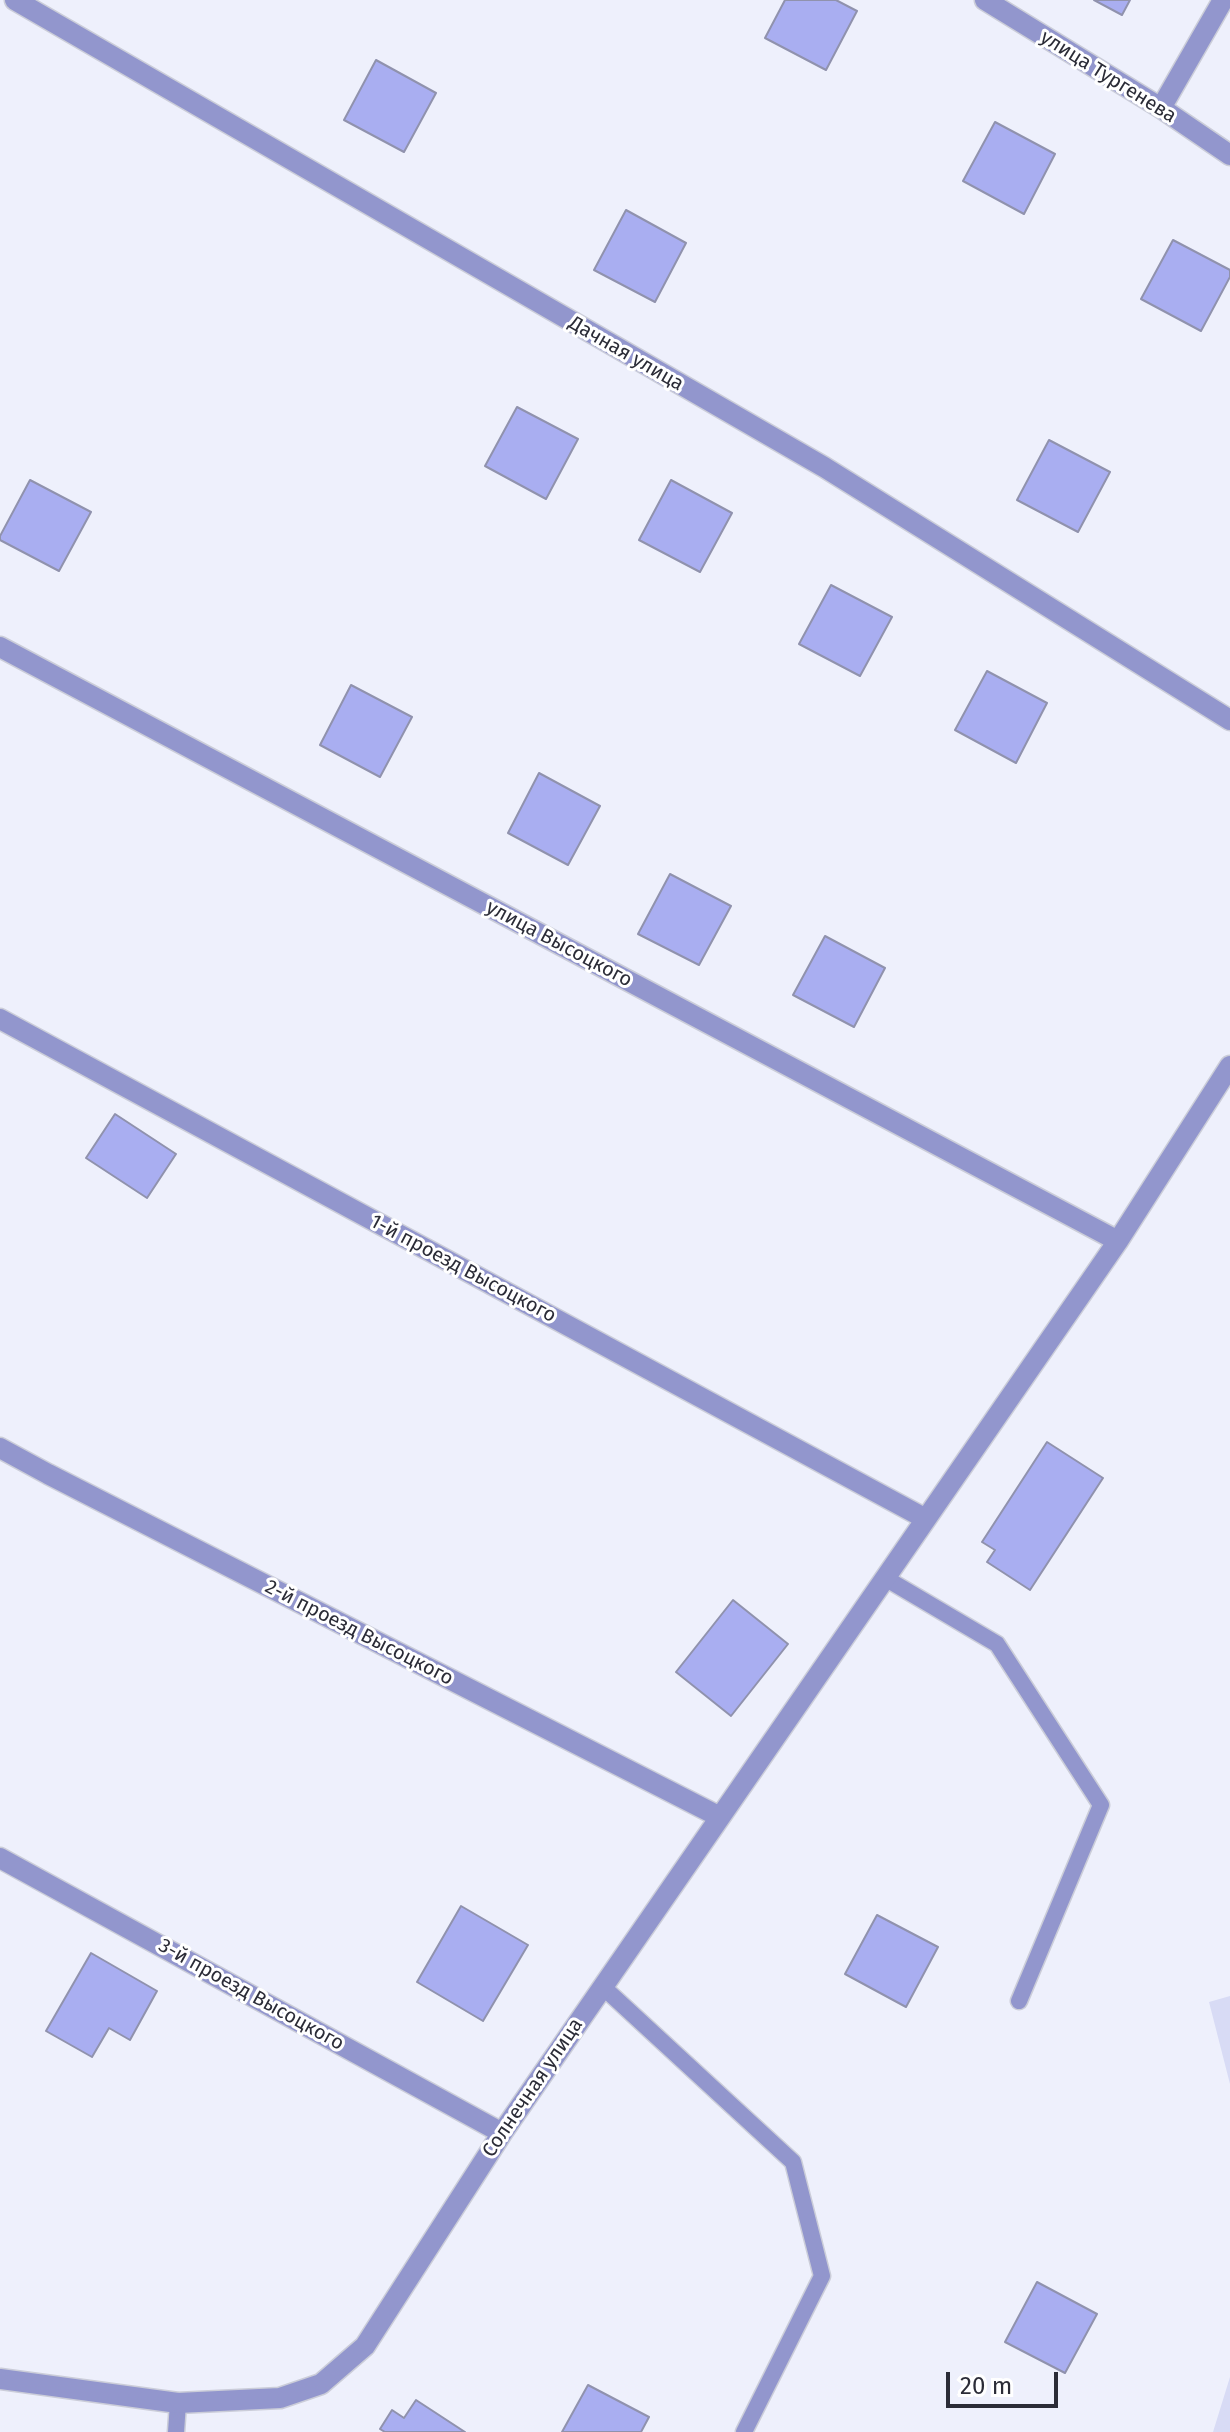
<!DOCTYPE html>
<meta charset="utf-8">
<style>
body{margin:0}
#map{position:relative;width:1230px;height:2432px;overflow:hidden;background:#eef0fc;font-family:"Fira Sans",sans-serif}
canvas{display:block}
.scale{position:absolute;left:946px;top:2372px;width:112px;height:36px;box-sizing:border-box;border:4px solid #2b2c37;border-top:0;padding-left:10px;font-size:24px;line-height:28px;white-space:nowrap;color:#2b2c37;-webkit-text-stroke:6px #fff;paint-order:stroke}
</style>
<div id="map">
<canvas width="1230" height="2432"></canvas>
<div class="scale">20 m</div>
</div>
<script>
const context = document.querySelector('canvas').getContext('2d');
context.lineJoin = 'round';
function fillPath(path, color) {
  context.fillStyle = color;
  context.fill(path, 'evenodd');
}
function trace(path, color, width, dash) {
  context.strokeStyle = color;
  context.lineWidth = width;
  context.lineCap = dash ? 'butt' : 'round';
  context.setLineDash(dash || []);
  context.stroke(path);
}
function drawText(font, color, halo, rows, align = 'center') {
  context.font = font + ' "Fira Sans",sans-serif';
  context.lineWidth = 6;
  context.setLineDash([]);
  context.textBaseline = 'middle';
  context.strokeStyle = halo;
  context.fillStyle = color;
  for (const [text, x, y, turn = 0] of rows) {
    context.save();
    context.translate(x, y);
    context.rotate((+turn || 0) * Math.PI / 180);
    context.textAlign = isNaN(turn) ? turn : align;
    if (halo) context.strokeText(text, 0, 0);
    context.fillText(text, 0, 0);
    context.restore();
  }
}
fillPath(new Path2D(`
 M 1230,1996 L 1230,2084 L 1209,2002 Z
 M 1230,2377 L 1230,2432 L 1213,2432 Z`), '#d8dbf5');
const building = new Path2D(`
 M 785,0 L 836,0 L 857,11 L 826,70 L 765,38 Z
 M 1094,0 L 1130,0 L 1122,15 Z
 M 376,60 L 436,93 L 404,152 L 344,120 Z
 M 995,122 L 1055,154 L 1024,214 L 963,181 Z
 M 626,210 L 686,243 L 655,302 L 594,270 Z
 M 1173,240 L 1230,270 L 1230,277 L 1201,331 L 1141,299 Z
 M 517,407 L 578,439 L 546,499 L 485,466 Z
 M 1049,440 L 1110,472 L 1078,532 L 1017,500 Z
 M 30,480 L 91,512 L 59,571 L 0,540 L 0,536 Z
 M 671,480 L 732,513 L 700,572 L 639,540 Z
 M 831,585 L 892,617 L 860,676 L 799,644 Z
 M 987,671 L 1047,703 L 1016,763 L 955,730 Z
 M 351,685 L 412,717 L 380,777 L 320,745 Z
 M 539,773 L 600,806 L 568,865 L 508,833 Z
 M 670,874 L 731,906 L 699,965 L 638,934 Z
 M 825,936 L 885,968 L 854,1027 L 793,995 Z
 M 115,1114 L 176,1154 L 147,1198 L 86,1158 Z
 M 1047,1442 L 1103,1478 L 1030,1590 L 987,1562 L 995,1550 L 982,1542 Z
 M 733,1600 L 788,1644 L 731,1716 L 676,1672 Z
 M 461,1906 L 528,1945 L 483,2021 L 417,1982 Z
 M 877,1915 L 938,1947 L 906,2007 L 845,1974 Z
 M 91,1953 L 157,1991 L 130,2040 L 109,2028 L 92,2057 L 46,2031 Z
 M 1037,2282 L 1097,2314 L 1065,2373 L 1005,2342 Z
 M 588,2385 L 649,2417 L 641,2432 L 562,2432 Z
 M 416,2400 L 465,2432 L 385,2432 L 380,2429 L 392,2410 L 404,2418 Z`);
fillPath(building, '#a9aef1');
trace(building, '#9092ad', 2);
const lane = new Path2D(`
 M 885,1578 L 997,1644 L 1101,1805 L 1019,2001
 M 603,1987 L 793,2162 L 822,2276 L 744,2432
 M 176,2432 L 178,2403`);
const street = new Path2D(`
 M 15,0 L 824,467 L 1230,720
 M 985,0 L 1161,108 L 1230,155
 M 1161,108 L 1223,0
 M 0,647 L 1118,1241
 M 0,1019 L 926,1519
 M 0,1448 L 48,1474 L 720,1817
 M 0,1858 L 502,2133
 M 0,2379 L 178,2403 L 280,2398 L 321,2384 L 365,2346 L 502,2133 L 1118,1241 L 1230,1066`);
trace(lane, '#cbcdd9', 19);
trace(street, '#cbcdd9', 23);
trace(lane, '#9296cd', 16);
trace(street, '#9296cd', 20);
drawText('20px', '#2b2c37', '#fff', [
 ["улица Тургенева",1108,77,32],
 ["Дачная улица",626,354,30],
 ["улица Высоцкого",559,944,28],
 ["1-й проезд Высоцкого",463,1269,28],
 ["2-й проезд Высоцкого",359,1633,27],
 ["3-й проезд Высоцкого",251,1995,29],
 ["Солнечная улица",533,2088,-56]
]);
</script>
